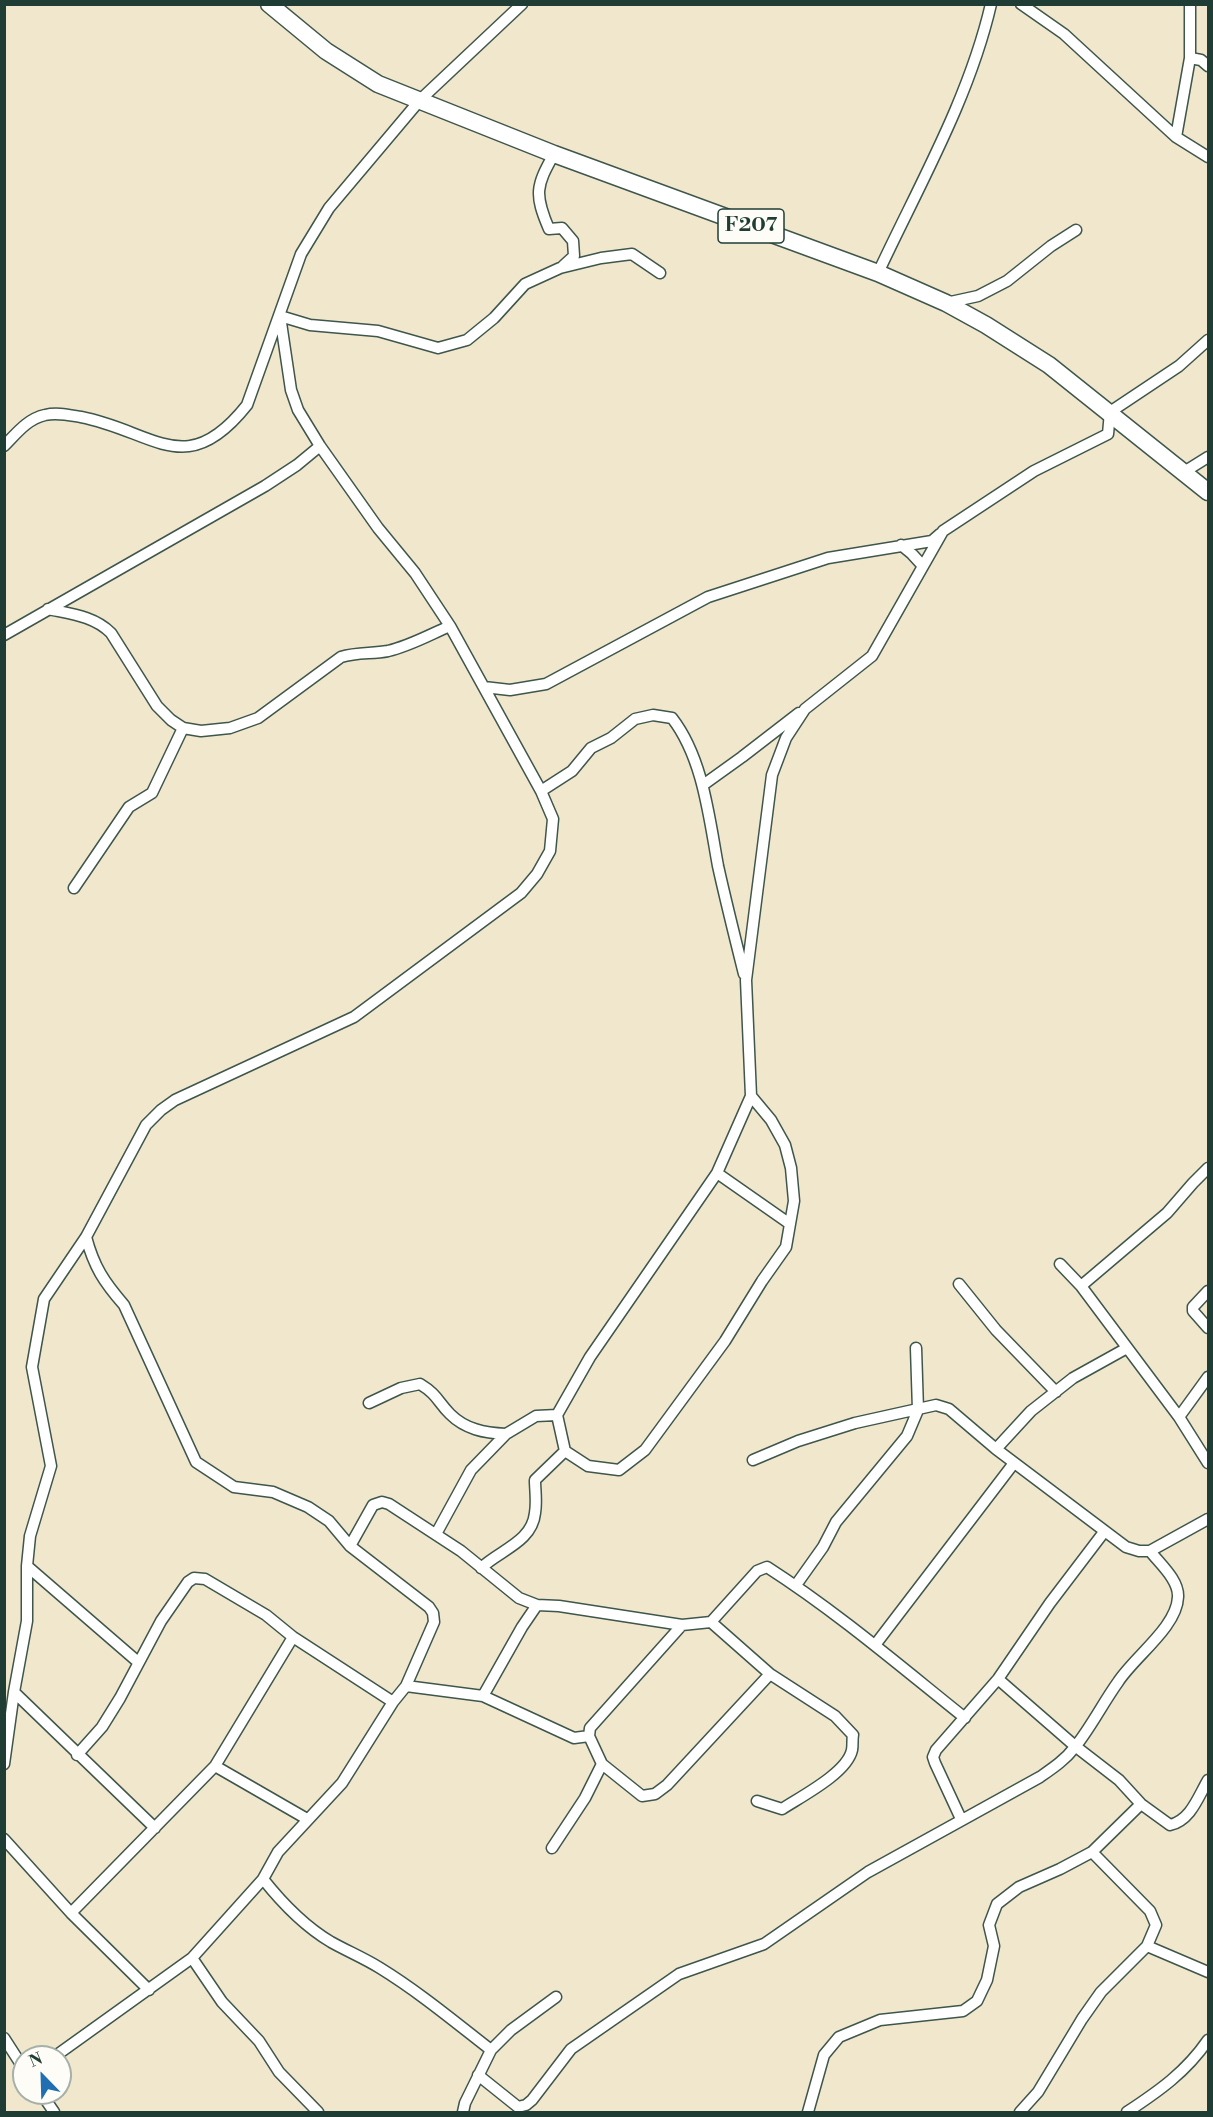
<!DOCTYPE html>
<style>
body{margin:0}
#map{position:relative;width:1213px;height:2117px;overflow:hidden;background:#f1e7cd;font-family:"Libre Bodoni",serif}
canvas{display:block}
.frame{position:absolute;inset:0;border:6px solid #1f3d34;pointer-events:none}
.north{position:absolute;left:12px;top:2045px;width:60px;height:60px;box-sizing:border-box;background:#fdfcf7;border:2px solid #a4b0a9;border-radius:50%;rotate:337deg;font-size:16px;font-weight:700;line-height:24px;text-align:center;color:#1f3d34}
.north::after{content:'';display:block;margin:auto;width:21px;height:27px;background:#1f6fb2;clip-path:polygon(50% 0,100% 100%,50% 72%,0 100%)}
</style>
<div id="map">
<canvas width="1213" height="2117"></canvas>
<div class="frame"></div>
<div class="north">N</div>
</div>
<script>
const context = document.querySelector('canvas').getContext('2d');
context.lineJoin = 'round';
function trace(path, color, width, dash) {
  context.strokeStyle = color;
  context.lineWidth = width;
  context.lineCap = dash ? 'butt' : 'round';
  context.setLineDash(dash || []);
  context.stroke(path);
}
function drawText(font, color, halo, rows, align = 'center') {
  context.font = font + ' "Libre Bodoni",serif';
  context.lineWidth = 4.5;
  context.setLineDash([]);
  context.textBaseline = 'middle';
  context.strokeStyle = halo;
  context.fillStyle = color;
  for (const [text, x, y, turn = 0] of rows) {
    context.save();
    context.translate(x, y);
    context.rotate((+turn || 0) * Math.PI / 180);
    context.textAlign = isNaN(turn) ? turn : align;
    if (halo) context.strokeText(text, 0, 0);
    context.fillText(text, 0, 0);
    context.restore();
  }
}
const minor = new Path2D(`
 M 1021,4 L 1064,34 L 1176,137 L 1208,157
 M 1190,58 L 1201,60 L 1208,66
 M 1176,137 L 1190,58 L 1190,4
 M 554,154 C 536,186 534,194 549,229 L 562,228 L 573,241 L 574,256 L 563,266
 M 878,273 C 919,185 969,99 991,4
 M 946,303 L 978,296 L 1007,281 L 1051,246 L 1076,230
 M 280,316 L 310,325 L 378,331 L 438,348 L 467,340 L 494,318 L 525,284 L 560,268 L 601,258 L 632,254 L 660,273
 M 4,446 C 16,434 27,419 45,415 C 57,412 69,415 81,417 C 154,431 186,482 247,405 L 301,254 L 329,208 L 420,100 L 522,4
 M 1184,472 L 1208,457
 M 901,545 L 912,554 L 923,566
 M 48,609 C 71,614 94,616 111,633 L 157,706 L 171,720 L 183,728 L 201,731 L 230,728 L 258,718 L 341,657 C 357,652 372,654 388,651 C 410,646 431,634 450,626
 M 4,635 L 265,486 L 297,465 L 320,446
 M 484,687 L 510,690 L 546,684 L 708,597 L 828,558 L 932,541 L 940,534
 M 703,785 L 742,757 L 799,713
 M 541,791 L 572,771 L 591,748 L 611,738 L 635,719 L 653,715 L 672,718 C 703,758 709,817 718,866 C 726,902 735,938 744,974
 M 74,888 L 129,807 L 152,793 L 183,728
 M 751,1096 L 771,1120 L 785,1145 L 791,1168 L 794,1201 L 786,1247 L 762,1281 L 725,1341 L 645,1450 L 619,1470 L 588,1466 L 565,1451 L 557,1415 L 590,1357 L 717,1173 L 790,1224
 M 717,1173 L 751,1096 L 746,980 L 772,775 L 786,738 L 805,709 L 872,656 L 943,531 L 1034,471 L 1108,434 L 1110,412 L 1179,366 L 1208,340
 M 1060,1264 L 1081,1286 L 1179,1417 L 1208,1463
 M 959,1284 L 996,1330 L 1056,1392
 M 1081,1286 L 1167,1213 L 1193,1183 L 1208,1168
 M 1208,1291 L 1193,1307 L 1193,1311 L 1208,1328
 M 369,1403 L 401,1388 L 420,1384 C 438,1395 437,1401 450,1414 C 465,1429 484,1433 506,1434
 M 1179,1417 L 1208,1377
 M 996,1449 L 1031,1411 L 1073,1378 L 1127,1348
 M 753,1460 L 798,1441 L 855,1423 L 936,1405 L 949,1409 L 996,1449 L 1126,1547 L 1139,1551 L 1150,1551 L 1208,1519
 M 436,1534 L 471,1470 L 506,1434 L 536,1416 L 557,1415
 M 350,1546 L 373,1505 L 382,1502 L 389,1504 L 461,1551 L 519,1598 L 537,1605 L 559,1606 L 682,1625 L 711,1622 L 757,1571 L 767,1567 C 837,1612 900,1666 965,1718
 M 27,1566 L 138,1662
 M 481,1568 C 500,1550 532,1542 535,1513 C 537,1502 535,1490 535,1480 L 565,1451
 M 796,1585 L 823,1547 L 836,1522 L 907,1436 L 918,1410 L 916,1348
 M 711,1622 L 770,1674 L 835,1716 L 853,1735 C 852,1739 853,1745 852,1750 C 847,1773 802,1796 782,1809 L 757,1801
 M 875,1645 L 1014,1463
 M 998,1679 L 1075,1746 L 1119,1780 L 1141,1804 L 1170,1825 C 1191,1820 1198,1797 1208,1780
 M 406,1686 L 483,1696 L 574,1738 L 589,1736 L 590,1728 L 682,1625
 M 14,1692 L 155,1828
 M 483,1696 L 522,1627 L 537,1605
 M 77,1755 L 102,1727 L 120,1698 L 161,1621 L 188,1582 L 194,1578 L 205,1579 L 266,1615 L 293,1637 L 393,1702
 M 4,1764 L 14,1692 L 27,1621 L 27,1566 L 30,1536 L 51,1466 L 32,1367 L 44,1299 L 86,1237 L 146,1125 L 161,1110 L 175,1100 L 354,1017 L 521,893 L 537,874 L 550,851 L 553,819 L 541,791 L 450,626 L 415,573 L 378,528 L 320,446 L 298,410 L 291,390 L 280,316
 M 602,1764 L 642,1796 L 655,1794 L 667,1785 L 770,1674
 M 215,1766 L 307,1819
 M 961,1819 L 935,1763 L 933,1757 L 936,1750 L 998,1679 L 1050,1603 L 1104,1532
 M 4,1839 L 71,1913 L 149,1990
 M 552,1848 L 585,1798 L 602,1764 L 589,1736
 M 263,1879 C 282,1903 304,1926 331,1942 C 347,1951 364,1958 380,1968 C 419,1992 455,2022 491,2050
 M 71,1913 L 215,1766 L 293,1637
 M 1147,1946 L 1208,1972
 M 192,1958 L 222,2002 L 259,2041 L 279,2072 L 318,2112
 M 4,2038 L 24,2069
 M 54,2057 L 192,1958 L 263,1879 L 278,1852 L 342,1783 L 393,1702 L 406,1686 L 434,1622 L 433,1613 L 429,1607 L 350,1546 L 329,1521 L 308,1507 L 273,1492 L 234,1487 L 196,1462 L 124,1305 C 104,1282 94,1267 86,1237
 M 478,2075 L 518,2107 L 526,2105 L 532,2100 L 571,2049 L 679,1974 L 764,1944 L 868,1872 L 1040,1777 C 1053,1768 1065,1760 1075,1747 C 1091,1727 1103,1703 1118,1682 C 1134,1657 1177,1627 1178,1597 C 1179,1580 1160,1564 1150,1551
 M 41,2093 L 54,2112
 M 463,2112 L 465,2103 L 491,2050 L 511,2030 L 556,1997
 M 808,2112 L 824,2055 L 839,2037 L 880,2020 L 963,2011 L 977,2001 L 987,1980 L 994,1946 L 989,1925 L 997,1904 L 1019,1887 L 1060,1869 L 1092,1852 L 1141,1804
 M 1020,2112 L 1038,2092 L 1082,2019 L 1101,1992 L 1147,1946 L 1156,1925 L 1150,1911 L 1092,1852
 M 1127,2112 C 1159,2091 1186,2072 1208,2040`);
const primary = new Path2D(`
 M 269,4 L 326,51 L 378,84 L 554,154 L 878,273 L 946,303 L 986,325 L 1049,365 L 1208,492`);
trace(minor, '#3e564b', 13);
trace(primary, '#3e564b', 19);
trace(minor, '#fff', 10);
trace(primary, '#fff', 16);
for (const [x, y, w] of [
 [751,226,66]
]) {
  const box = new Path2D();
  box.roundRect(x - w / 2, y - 17, w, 34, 4.5);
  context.fillStyle = '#fdfcf7';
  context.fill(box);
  trace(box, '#1f3d34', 1.5);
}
drawText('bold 20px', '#1f3d34', null, [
 ["F207",751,226]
]);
</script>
